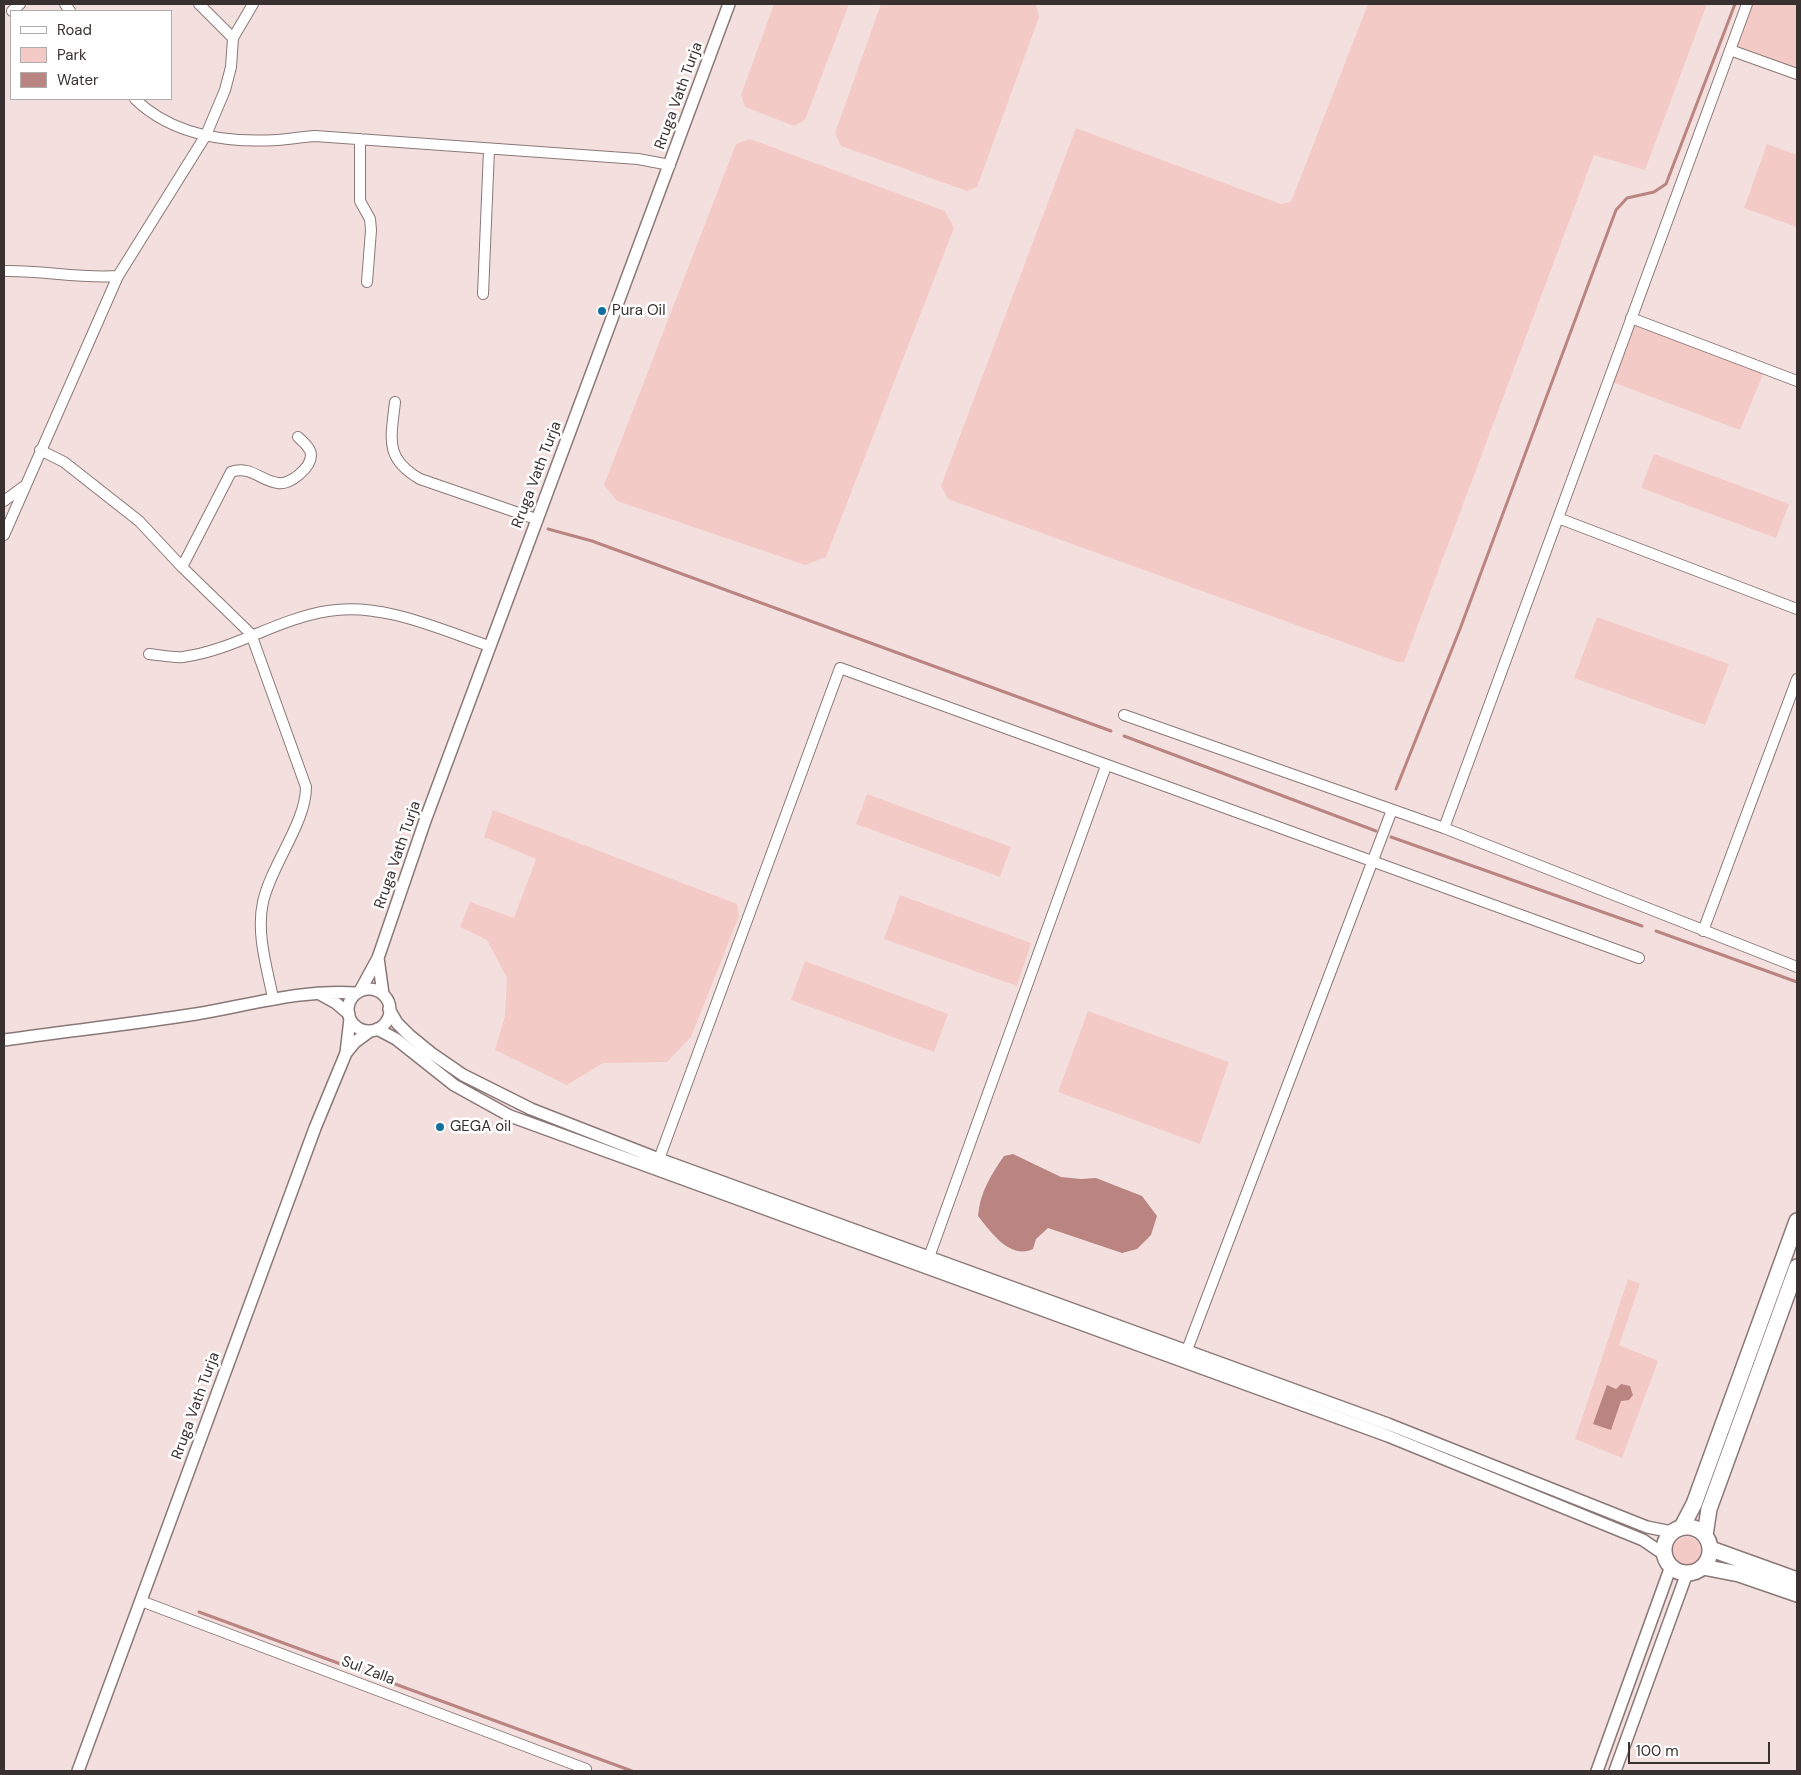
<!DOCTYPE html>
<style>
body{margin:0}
#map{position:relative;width:1801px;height:1775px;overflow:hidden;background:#f3e0de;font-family:"DM Sans",sans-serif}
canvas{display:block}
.frame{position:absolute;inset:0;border:5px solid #383130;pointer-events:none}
.legend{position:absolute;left:10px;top:10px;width:162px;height:90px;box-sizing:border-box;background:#fff;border:1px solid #afadac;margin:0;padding:6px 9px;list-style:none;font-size:15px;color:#383130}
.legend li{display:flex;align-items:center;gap:10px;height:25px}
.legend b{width:25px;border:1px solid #afadac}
.scale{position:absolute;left:1628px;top:1742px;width:142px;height:22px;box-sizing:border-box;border:2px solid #383130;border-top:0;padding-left:6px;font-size:15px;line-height:18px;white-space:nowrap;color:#383130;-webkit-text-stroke:4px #fff;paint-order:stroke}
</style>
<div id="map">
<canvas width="1801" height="1775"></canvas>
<div class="frame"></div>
<ul class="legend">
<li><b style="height:6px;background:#fff"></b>Road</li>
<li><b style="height:14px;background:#f4cac6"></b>Park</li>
<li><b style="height:14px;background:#ba8581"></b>Water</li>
</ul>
<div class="scale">100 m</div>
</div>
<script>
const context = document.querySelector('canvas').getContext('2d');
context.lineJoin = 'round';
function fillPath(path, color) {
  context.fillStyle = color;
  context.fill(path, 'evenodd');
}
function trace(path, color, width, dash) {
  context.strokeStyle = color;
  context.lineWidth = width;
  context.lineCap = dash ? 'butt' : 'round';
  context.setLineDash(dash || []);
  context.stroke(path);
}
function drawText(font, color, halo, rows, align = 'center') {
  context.font = font + ' "DM Sans",sans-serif';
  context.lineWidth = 5;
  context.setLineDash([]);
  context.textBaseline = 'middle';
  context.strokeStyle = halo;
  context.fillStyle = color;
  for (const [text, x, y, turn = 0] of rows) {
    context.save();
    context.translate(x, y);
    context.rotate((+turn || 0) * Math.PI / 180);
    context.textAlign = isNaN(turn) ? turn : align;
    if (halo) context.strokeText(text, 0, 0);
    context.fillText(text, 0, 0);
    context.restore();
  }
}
fillPath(new Path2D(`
 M 774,4 L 849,4 L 805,120 L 794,126 L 745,107 L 741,95 Z
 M 881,4 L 1036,4 L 1039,17 L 977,187 L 967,191 L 841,146 L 835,133 Z
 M 1368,4 L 1707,4 L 1645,170 L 1594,155 L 1404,662 L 1398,662 L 948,499 L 941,486 L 1076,128 L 1281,204 L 1291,202 Z
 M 1752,4 L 1797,5 L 1797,71 L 1736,49 Z
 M 750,139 L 945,211 L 954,228 L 826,557 L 805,565 L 617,501 L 604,485 L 736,144 Z
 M 1767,144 L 1797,155 L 1797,227 L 1744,208 Z
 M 1634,323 L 1764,372 L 1740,430 L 1612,382 Z
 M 1654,454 L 1789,504 L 1776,538 L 1641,488 Z
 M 1597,617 L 1729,664 L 1705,725 L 1574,678 Z
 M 867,794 L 1011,847 L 1000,877 L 856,824 Z
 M 493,810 L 737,904 L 739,916 L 691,1037 L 667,1062 L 603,1063 L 567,1085 L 495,1050 L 505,1016 L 507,978 L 487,940 L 460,927 L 470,902 L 514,918 L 536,859 L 484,837 Z
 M 900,895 L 1031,943 L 1017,986 L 884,939 Z
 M 805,961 L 948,1014 L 934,1052 L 791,1000 Z
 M 1088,1011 L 1229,1062 L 1200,1144 L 1058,1092 Z
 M 1628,1279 L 1640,1284 L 1619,1345 L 1658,1361 L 1622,1458 L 1575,1439 Z
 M1673 1551a14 14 0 1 1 28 0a14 14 0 1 1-28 0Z`), '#f4cac6');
fillPath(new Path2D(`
 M 1013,1154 L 1061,1177 L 1081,1179 L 1096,1178 L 1142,1196 L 1157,1216 L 1151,1235 L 1137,1249 L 1122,1253 L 1048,1228 L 1036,1239 L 1033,1249 C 1010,1260 991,1232 978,1216 C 980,1192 991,1175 1004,1156 Z
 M 1621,1384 L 1630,1386 L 1633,1395 L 1629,1400 L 1621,1401 L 1611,1430 L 1593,1424 L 1607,1385 L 1616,1389 Z`), '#ba8581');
trace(new Path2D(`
 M 548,529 L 592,541 L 1111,731
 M 1124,736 L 1376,831
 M 1396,789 L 1460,629 L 1616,210 L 1627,198 L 1654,192 L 1666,184 L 1735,4
 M 1391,837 L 1642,926
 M 1656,931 L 1797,982
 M 199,1612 L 632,1771`), '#ba8581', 3);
const minor = new Path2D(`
 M 65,4 L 70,11
 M 199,4 L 233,38
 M 12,11 L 20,4
 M 1730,50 L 1797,74
 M 135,99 C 172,135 227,143 277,140 C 290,139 302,137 315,136 L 638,159 L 670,165
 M 360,139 L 360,201 L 370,219 L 371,230 L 367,282
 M 4,271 C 42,270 80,279 118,276
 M 483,294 L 489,150
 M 1631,318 L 1797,381
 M 395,402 C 391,439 384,458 420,479 L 536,519
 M 40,450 L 64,462 L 139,521 L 182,567 L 251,634 L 306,787 C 306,823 271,865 263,902 C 256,933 267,968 273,998
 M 4,501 L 23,487
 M 1558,518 L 1797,609
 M 4,535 L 118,276 L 206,135 L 225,90 L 231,67 L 233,38 L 253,4
 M 182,567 L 231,472 C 250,465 261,481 278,483 C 290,485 311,468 311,455 C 311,448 302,441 298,437
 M 149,654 C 160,655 173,658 183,657 C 234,650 277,619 328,611 C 382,602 439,629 489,646
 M 1124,715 L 1444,828 L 1797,967
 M 1444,828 L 1747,4
 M 1703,931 L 1797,679
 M 659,1159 L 840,668 L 1639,958
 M 929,1257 L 1106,766
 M 1187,1350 L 1392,810
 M 141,1601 L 586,1769`);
const tertiary = new Path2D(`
 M 378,958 L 383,994
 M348 1010a21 21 0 1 1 42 0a21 21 0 1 1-42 0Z
 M 360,991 L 378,958 L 426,818 L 729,4
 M 318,993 L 336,1003 L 349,1014
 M 389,1009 L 397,1023 L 409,1035 L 431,1053 L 463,1075 L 531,1109 L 659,1159 L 1388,1424 L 1647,1527 L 1672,1532
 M 377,1029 L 396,1039 L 454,1085 L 510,1116 L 1388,1436 L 1643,1540 L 1665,1555
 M 4,1040 C 68,1031 132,1024 196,1014 C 250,1005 301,989 357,993
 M 346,1053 L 355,1042 L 370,1031
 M 78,1771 L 315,1128 L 346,1053 L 350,1019
 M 1597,1771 L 1671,1566
 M 1615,1771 L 1687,1573`);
const primary = new Path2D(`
 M1664 1550a23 23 0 1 1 46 0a23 23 0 1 1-46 0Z
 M 1682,1527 L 1694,1504 L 1797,1221
 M 1705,1535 L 1709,1509 L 1797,1267
 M 1711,1549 L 1797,1580
 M 1703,1567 L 1739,1574 L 1797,1594`);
trace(minor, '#8a7877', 12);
trace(tertiary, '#8a7877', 14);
trace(primary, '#8a7877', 18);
trace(minor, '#fff', 10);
trace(tertiary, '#fff', 11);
trace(primary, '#fff', 15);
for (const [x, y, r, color] of [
 [602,311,5,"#116e9d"],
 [440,1127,5,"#116e9d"]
]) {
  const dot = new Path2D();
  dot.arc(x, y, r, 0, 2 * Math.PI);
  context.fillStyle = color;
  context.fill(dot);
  trace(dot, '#fff', 2);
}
drawText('15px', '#383130', '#fff', [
 ["Rruga Vath Turja",679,96,-70],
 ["Rruga Vath Turja",537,475,-69],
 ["Rruga Vath Turja",398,855,-71],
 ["Rruga Vath Turja",196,1406,-70],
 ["Sul Zalla",368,1671,21]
]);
drawText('15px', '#383130', '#fff', [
 ["Pura Oil",612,311],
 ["GEGA oil",450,1127]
], 'left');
</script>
